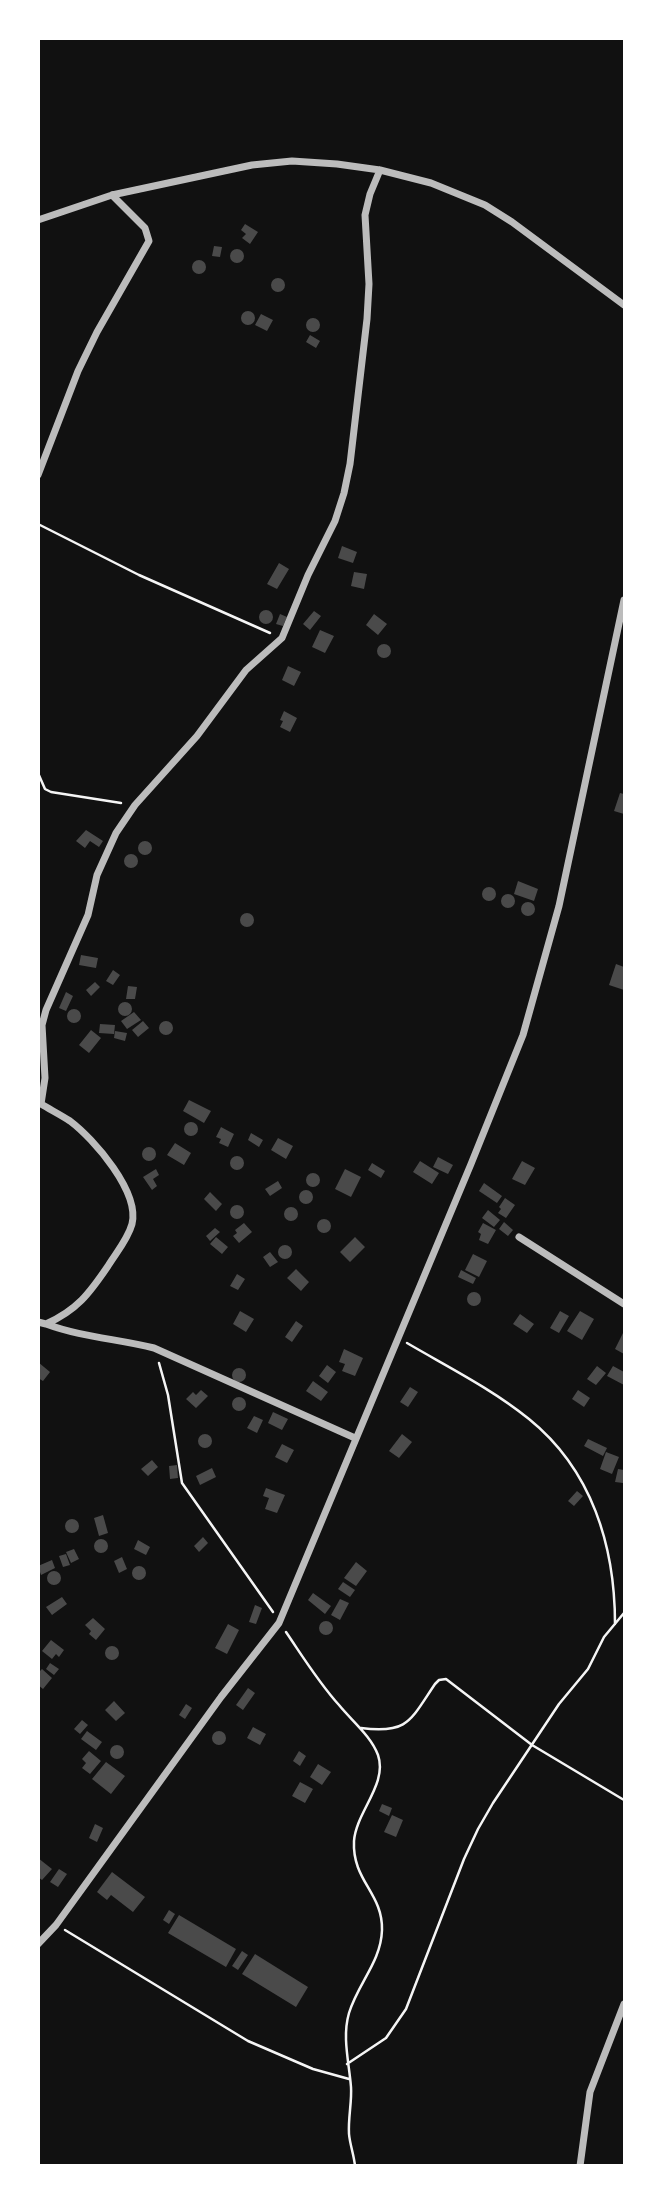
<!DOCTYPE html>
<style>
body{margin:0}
#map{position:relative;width:663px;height:2204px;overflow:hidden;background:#111;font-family:Barlow,sans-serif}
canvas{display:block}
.frame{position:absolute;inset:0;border:40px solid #fff;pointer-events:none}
</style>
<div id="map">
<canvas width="663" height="2204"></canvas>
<div class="frame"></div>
</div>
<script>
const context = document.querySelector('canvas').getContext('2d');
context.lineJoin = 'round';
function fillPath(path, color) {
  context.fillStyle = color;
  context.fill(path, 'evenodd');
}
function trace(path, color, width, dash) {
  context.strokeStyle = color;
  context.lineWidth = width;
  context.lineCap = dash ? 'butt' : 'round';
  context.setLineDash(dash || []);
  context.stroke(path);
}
fillPath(new Path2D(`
 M 245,224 L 258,232 L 250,244 L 242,238 L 246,234 L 241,230 Z
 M 214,246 L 222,247 L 220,257 L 212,256 Z
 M230 256a7 7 0 1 1 14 0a7 7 0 1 1-14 0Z
 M192 267a7 7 0 1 1 14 0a7 7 0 1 1-14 0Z
 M271 285a7 7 0 1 1 14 0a7 7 0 1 1-14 0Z
 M241 318a7 7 0 1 1 14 0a7 7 0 1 1-14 0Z
 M 261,314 L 273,320 L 267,331 L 255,325 Z
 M306 325a7 7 0 1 1 14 0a7 7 0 1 1-14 0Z
 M 310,335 L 320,341 L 316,348 L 306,342 Z
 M 342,546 L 357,552 L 353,563 L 338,558 Z
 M 279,563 L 289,569 L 277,589 L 267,584 Z
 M 354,572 L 367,574 L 364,589 L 351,586 Z
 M259 617a7 7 0 1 1 14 0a7 7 0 1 1-14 0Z
 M 314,611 L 321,616 L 310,630 L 303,624 Z
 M 280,614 L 287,617 L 283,626 L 276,624 Z
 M 374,614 L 387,624 L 378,635 L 366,625 Z
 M 320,630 L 334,636 L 325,653 L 312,647 Z
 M377 651a7 7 0 1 1 14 0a7 7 0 1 1-14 0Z
 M 288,666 L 301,672 L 294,686 L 282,680 Z
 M 284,711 L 297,718 L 290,732 L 280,727 L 283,721 L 280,720 Z
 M 620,793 L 624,794 L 624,814 L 614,811 Z
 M 86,830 L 103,841 L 99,847 L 90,841 L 85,848 L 76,841 Z
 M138 848a7 7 0 1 1 14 0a7 7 0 1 1-14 0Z
 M124 861a7 7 0 1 1 14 0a7 7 0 1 1-14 0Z
 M 518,881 L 538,889 L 534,901 L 514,894 Z
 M482 894a7 7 0 1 1 14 0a7 7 0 1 1-14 0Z
 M501 901a7 7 0 1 1 14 0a7 7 0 1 1-14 0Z
 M521 909a7 7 0 1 1 14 0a7 7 0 1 1-14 0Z
 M240 920a7 7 0 1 1 14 0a7 7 0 1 1-14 0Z
 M 81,955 L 98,958 L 96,968 L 79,965 Z
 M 616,964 L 624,967 L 624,990 L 609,985 Z
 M 113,970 L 120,975 L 113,985 L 106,981 Z
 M 95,982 L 100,987 L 91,996 L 86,990 Z
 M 128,986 L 137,987 L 135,999 L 126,999 Z
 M 66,992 L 73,996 L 66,1011 L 59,1008 Z
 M118 1009a7 7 0 1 1 14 0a7 7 0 1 1-14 0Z
 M67 1016a7 7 0 1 1 14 0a7 7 0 1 1-14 0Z
 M 134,1012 L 141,1020 L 127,1029 L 121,1021 Z
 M159 1028a7 7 0 1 1 14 0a7 7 0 1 1-14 0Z
 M 143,1021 L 149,1028 L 138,1037 L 132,1030 Z
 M 100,1024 L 115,1025 L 114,1034 L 99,1033 Z
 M 91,1030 L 101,1038 L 89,1053 L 79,1045 Z
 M 115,1031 L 127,1033 L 125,1041 L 114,1038 Z
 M 189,1100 L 211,1111 L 204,1123 L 183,1111 Z
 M184 1129a7 7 0 1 1 14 0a7 7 0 1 1-14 0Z
 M 221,1127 L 234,1134 L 228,1147 L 219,1143 L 221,1139 L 216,1137 Z
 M 251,1133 L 263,1140 L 259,1147 L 248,1140 Z
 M 278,1138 L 293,1146 L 286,1159 L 271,1150 Z
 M 175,1143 L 191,1153 L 184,1165 L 167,1155 Z
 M142 1154a7 7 0 1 1 14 0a7 7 0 1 1-14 0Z
 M230 1163a7 7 0 1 1 14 0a7 7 0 1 1-14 0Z
 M 438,1157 L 453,1165 L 448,1174 L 433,1167 Z
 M 420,1161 L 439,1173 L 432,1184 L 413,1172 Z
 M 522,1161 L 535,1168 L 525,1185 L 512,1179 Z
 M 372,1163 L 385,1171 L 381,1178 L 368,1170 Z
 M 156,1169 L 159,1175 L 153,1179 L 157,1186 L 152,1190 L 143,1177 Z
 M 345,1169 L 361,1177 L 351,1197 L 335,1189 Z
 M306 1180a7 7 0 1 1 14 0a7 7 0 1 1-14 0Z
 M 278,1181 L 282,1188 L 270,1196 L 265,1189 Z
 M 484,1183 L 502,1196 L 497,1203 L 479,1191 Z
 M299 1197a7 7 0 1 1 14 0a7 7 0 1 1-14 0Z
 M 210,1192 L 222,1204 L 216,1211 L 204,1199 Z
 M 505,1198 L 515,1205 L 506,1218 L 498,1213 L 501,1209 L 499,1207 Z
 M230 1212a7 7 0 1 1 14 0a7 7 0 1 1-14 0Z
 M284 1214a7 7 0 1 1 14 0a7 7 0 1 1-14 0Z
 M 488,1210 L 500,1220 L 494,1227 L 482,1218 Z
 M317 1226a7 7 0 1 1 14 0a7 7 0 1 1-14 0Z
 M 504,1222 L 513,1230 L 508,1236 L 499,1229 Z
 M 244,1223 L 252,1232 L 239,1243 L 233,1236 L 237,1233 L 235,1230 Z
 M 483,1223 L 496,1230 L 488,1244 L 479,1240 L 481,1234 L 478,1232 Z
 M 215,1228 L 220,1232 L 210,1241 L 206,1236 Z
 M 216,1237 L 228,1247 L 222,1254 L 210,1244 Z
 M 355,1237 L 365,1247 L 350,1262 L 340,1252 Z
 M278 1252a7 7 0 1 1 14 0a7 7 0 1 1-14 0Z
 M 270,1252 L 278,1262 L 270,1267 L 263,1257 Z
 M 473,1254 L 487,1261 L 479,1277 L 465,1270 Z
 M 296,1269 L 309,1282 L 301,1291 L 287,1278 Z
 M 461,1270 L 476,1278 L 473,1284 L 458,1277 Z
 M 237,1274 L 245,1279 L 238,1290 L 230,1286 Z
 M467 1299a7 7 0 1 1 14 0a7 7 0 1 1-14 0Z
 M 240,1311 L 254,1319 L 246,1332 L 233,1324 Z
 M 560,1311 L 569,1316 L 559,1333 L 550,1328 Z
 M 580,1311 L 594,1319 L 582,1340 L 567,1331 Z
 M 520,1314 L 534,1324 L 527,1333 L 513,1324 Z
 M 296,1321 L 303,1326 L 292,1342 L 285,1337 Z
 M 623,1333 L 624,1334 L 624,1354 L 615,1349 Z
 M 344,1349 L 363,1358 L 355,1376 L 342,1371 L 345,1364 L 339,1362 Z
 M 38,1362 L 50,1372 L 43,1381 L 38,1378 Z
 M 327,1365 L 336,1372 L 328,1383 L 319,1376 Z
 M 597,1366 L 606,1373 L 596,1385 L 587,1379 Z
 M 613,1366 L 624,1372 L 624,1385 L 607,1376 Z
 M232 1375a7 7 0 1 1 14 0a7 7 0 1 1-14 0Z
 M 313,1381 L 328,1392 L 321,1401 L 306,1391 Z
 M 410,1387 L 418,1392 L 408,1407 L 400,1402 Z
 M 201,1390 L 208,1396 L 196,1408 L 186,1399 L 193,1392 L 196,1395 Z
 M 578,1390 L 590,1398 L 584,1407 L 572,1399 Z
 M232 1404a7 7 0 1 1 14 0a7 7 0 1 1-14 0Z
 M 273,1412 L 288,1419 L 282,1430 L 268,1423 Z
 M 254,1416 L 263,1420 L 257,1433 L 247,1428 Z
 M198 1441a7 7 0 1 1 14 0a7 7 0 1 1-14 0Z
 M 402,1434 L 412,1442 L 399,1458 L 389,1451 Z
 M 588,1439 L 607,1448 L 603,1456 L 584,1446 Z
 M 282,1444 L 294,1450 L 287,1463 L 275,1457 Z
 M 606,1452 L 619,1457 L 612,1474 L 600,1469 Z
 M 152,1460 L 158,1467 L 148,1476 L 141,1469 Z
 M 177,1465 L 178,1478 L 170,1479 L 169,1466 Z
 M 212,1468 L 216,1477 L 200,1485 L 196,1476 Z
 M 618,1469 L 624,1470 L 623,1483 L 615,1482 Z
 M 266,1488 L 285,1495 L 277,1513 L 265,1509 L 269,1498 L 263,1496 Z
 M 577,1491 L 583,1496 L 574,1506 L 568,1501 Z
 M 103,1515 L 108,1533 L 99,1536 L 94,1518 Z
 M65 1526a7 7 0 1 1 14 0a7 7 0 1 1-14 0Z
 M 203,1537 L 208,1543 L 199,1552 L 194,1546 Z
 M94 1546a7 7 0 1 1 14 0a7 7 0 1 1-14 0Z
 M 138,1540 L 150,1547 L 146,1555 L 134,1549 Z
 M 74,1549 L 79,1559 L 71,1563 L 66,1552 Z
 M 66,1554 L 70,1565 L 63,1567 L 59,1556 Z
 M 122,1557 L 127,1569 L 119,1573 L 114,1561 Z
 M 52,1560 L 55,1568 L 41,1575 L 38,1566 Z
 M 356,1562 L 367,1571 L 356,1586 L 344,1578 Z
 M132 1573a7 7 0 1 1 14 0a7 7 0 1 1-14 0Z
 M47 1578a7 7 0 1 1 14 0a7 7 0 1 1-14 0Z
 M 343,1582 L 355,1590 L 350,1597 L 338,1589 Z
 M 313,1593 L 331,1606 L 325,1614 L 308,1600 Z
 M 62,1597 L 67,1604 L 52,1615 L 46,1607 Z
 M 340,1599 L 349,1603 L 340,1620 L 331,1615 Z
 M 255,1605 L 262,1608 L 256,1624 L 249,1622 Z
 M 93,1618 L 105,1629 L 96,1640 L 89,1634 L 91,1631 L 85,1625 Z
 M319 1628a7 7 0 1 1 14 0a7 7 0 1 1-14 0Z
 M 228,1624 L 239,1630 L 227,1654 L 215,1648 Z
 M 51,1640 L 64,1650 L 59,1657 L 56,1654 L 52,1659 L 42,1651 Z
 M105 1653a7 7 0 1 1 14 0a7 7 0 1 1-14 0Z
 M 50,1663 L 59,1669 L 54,1675 L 46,1669 Z
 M 42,1669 L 52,1678 L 43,1689 L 38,1685 L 38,1673 Z
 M 248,1688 L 255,1693 L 243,1710 L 236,1705 Z
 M 114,1701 L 125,1713 L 116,1721 L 105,1710 Z
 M 186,1704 L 192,1708 L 185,1719 L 179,1715 Z
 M 82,1720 L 88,1725 L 80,1734 L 74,1729 Z
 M 253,1727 L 266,1734 L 260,1745 L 247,1738 Z
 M212 1738a7 7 0 1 1 14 0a7 7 0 1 1-14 0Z
 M 87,1731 L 102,1742 L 96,1750 L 81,1739 Z
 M110 1752a7 7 0 1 1 14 0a7 7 0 1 1-14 0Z
 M 89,1751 L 101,1761 L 90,1774 L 82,1768 L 86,1763 L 82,1759 Z
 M 299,1751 L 306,1756 L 300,1766 L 293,1761 Z
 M 106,1762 L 125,1776 L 111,1794 L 92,1779 Z
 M 318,1764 L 331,1772 L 322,1785 L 310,1777 Z
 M 300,1782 L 313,1789 L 305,1803 L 292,1796 Z
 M 382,1804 L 392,1808 L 389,1816 L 379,1811 Z
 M 392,1815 L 403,1820 L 396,1837 L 384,1832 Z
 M 95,1824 L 103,1828 L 97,1842 L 89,1838 Z
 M 38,1858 L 52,1869 L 42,1880 L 38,1877 Z
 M 59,1869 L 67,1874 L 58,1887 L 50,1882 Z
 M 112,1872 L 145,1897 L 133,1912 L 111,1895 L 107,1900 L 97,1892 Z
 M 169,1910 L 175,1914 L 169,1924 L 163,1920 Z
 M 179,1915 L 236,1949 L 226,1967 L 168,1933 Z
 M 242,1951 L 248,1955 L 238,1970 L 232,1966 Z
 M 255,1954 L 308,1987 L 296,2007 L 242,1974 Z`), '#4a4a4a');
trace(new Path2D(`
 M 38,524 L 139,575 L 270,633
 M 38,773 L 45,789 L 51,792 L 121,803
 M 407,1343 C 448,1367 492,1389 529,1419 C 592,1470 615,1546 615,1624
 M 159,1363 L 168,1395 L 182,1483 L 273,1612
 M 286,1632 C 303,1657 319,1683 339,1705 C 352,1721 371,1736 378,1755 C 388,1784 356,1812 354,1841 C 352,1881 383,1893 382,1930 C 381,1962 358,1983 349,2013 C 342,2037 349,2062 351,2087 C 352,2102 348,2118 349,2134 C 350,2145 354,2155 355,2166
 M 361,1728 C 408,1734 410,1721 435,1684 L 439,1680 L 446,1679 L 532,1745 L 624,1800
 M 65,1930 L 248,2041 L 313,2069 L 349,2079
 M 347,2064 L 386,2038 L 406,2009 L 464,1859 L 478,1829 L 493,1803 L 559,1704 L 588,1669 L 604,1637 L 624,1613`), '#f5f5f5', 2.5);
trace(new Path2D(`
 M 38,220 L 112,195 L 252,165 L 292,161 L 337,164 L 380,170 L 431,183 L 485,205 L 512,222 L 624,305
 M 38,475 L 78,371 L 97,332 L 149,241 L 145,228 L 112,195
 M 519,1237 L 624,1304
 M 38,1322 L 46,1324 C 77,1310 89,1294 108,1266 C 116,1253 128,1239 132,1224 C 140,1192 94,1139 70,1121 C 61,1115 51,1110 41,1104 L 45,1078 L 42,1025 L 46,1010 L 88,915 L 97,875 L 116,833 L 135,805 L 197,736 L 246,670 L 282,638 L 308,575 L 335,521 L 344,493 L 350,464 L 367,319 L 369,284 L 365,215 L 370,194 L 380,170
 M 46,1324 C 81,1337 118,1339 154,1348 L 355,1438
 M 38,1944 L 56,1925 L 221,1697 L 279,1623 L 471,1164 L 523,1035 L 559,906 L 624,600
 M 580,2166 L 590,2092 L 624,2004`), '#bcbcbc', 7);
</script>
